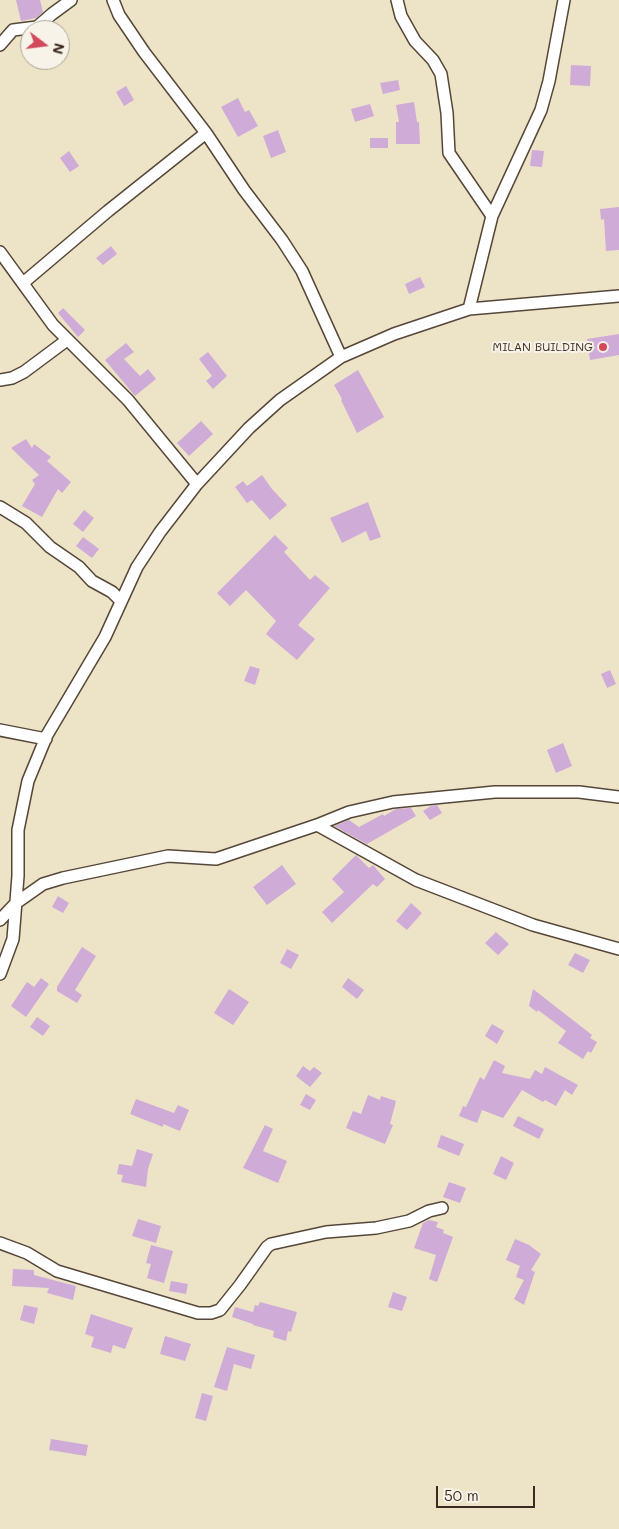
<!DOCTYPE html>
<style>
body{margin:0}
#map{position:relative;width:619px;height:1529px;overflow:hidden;background:#ede4c7;font-family:Mali,sans-serif}
canvas{display:block}
.north{position:absolute;left:20px;top:20px;width:50px;height:50px;box-sizing:border-box;background:#f7f3e8;border:1px solid #aca397;border-radius:50%;rotate:105deg;font-size:14px;font-weight:700;line-height:20px;text-align:center;color:#3b2a1e}
.north::after{content:'';display:block;margin:auto;width:18px;height:22px;background:#d1495b;clip-path:polygon(50% 0,100% 100%,50% 72%,0 100%)}
.scale{position:absolute;left:436px;top:1486px;width:99px;height:22px;box-sizing:border-box;border:2px solid #3b2a1e;border-top:0;padding-left:6px;font-size:15px;line-height:18px;white-space:nowrap;color:#3b2a1e;-webkit-text-stroke:4px #f7f3e8;paint-order:stroke}
</style>
<div id="map">
<canvas width="619" height="1529"></canvas>
<div class="north">N</div>
<div class="scale">50 m</div>
</div>
<script>
const context = document.querySelector('canvas').getContext('2d');
context.lineJoin = 'round';
function fillPath(path, color) {
  context.fillStyle = color;
  context.fill(path, 'evenodd');
}
function trace(path, color, width, dash) {
  context.strokeStyle = color;
  context.lineWidth = width;
  context.lineCap = dash ? 'butt' : 'round';
  context.setLineDash(dash || []);
  context.stroke(path);
}
function drawText(font, color, halo, rows, align = 'center') {
  context.font = font + ' Mali,sans-serif';
  context.lineWidth = 4;
  context.setLineDash([]);
  context.textBaseline = 'middle';
  context.strokeStyle = halo;
  context.fillStyle = color;
  for (const [text, x, y, turn = 0] of rows) {
    context.save();
    context.translate(x, y);
    context.rotate((+turn || 0) * Math.PI / 180);
    context.textAlign = isNaN(turn) ? turn : align;
    if (halo) context.strokeText(text, 0, 0);
    context.fillText(text, 0, 0);
    context.restore();
  }
}
fillPath(new Path2D(`
 M 16,0 L 40,0 L 43,12 L 36,18 L 21,21 Z
 M 571,65 L 591,66 L 590,86 L 570,85 Z
 M 398,80 L 400,90 L 383,94 L 380,83 Z
 M 126,86 L 134,100 L 124,106 L 116,92 Z
 M 238,98 L 245,112 L 249,110 L 258,126 L 238,137 L 221,107 Z
 M 414,102 L 417,122 L 419,122 L 420,144 L 396,144 L 396,122 L 399,122 L 396,105 Z
 M 370,104 L 374,116 L 355,122 L 351,109 Z
 M 278,130 L 286,152 L 271,158 L 263,136 Z
 M 370,138 L 388,138 L 388,148 L 370,148 Z
 M 532,150 L 544,151 L 542,167 L 530,166 Z
 M 69,151 L 79,166 L 70,172 L 60,158 Z
 M 619,207 L 619,250 L 606,251 L 604,219 L 601,220 L 600,209 Z
 M 111,246 L 117,254 L 103,265 L 96,258 Z
 M 420,277 L 425,287 L 409,294 L 405,284 Z
 M 63,308 L 85,330 L 78,337 L 58,313 Z
 M 619,334 L 619,355 L 590,360 L 587,339 Z
 M 126,343 L 134,352 L 124,359 L 140,376 L 148,369 L 156,379 L 135,396 L 105,360 Z
 M 208,352 L 227,376 L 213,389 L 206,381 L 212,376 L 199,359 Z
 M 358,370 L 384,417 L 357,433 L 341,400 L 342,399 L 334,385 Z
 M 201,421 L 213,434 L 189,456 L 177,443 Z
 M 26,439 L 32,448 L 34,444 L 51,457 L 47,461 L 71,482 L 62,493 L 58,489 L 42,517 L 22,506 L 35,484 L 32,480 L 39,475 L 11,448 Z
 M 262,475 L 272,489 L 287,505 L 270,520 L 252,500 L 247,503 L 235,487 L 243,481 L 247,486 Z
 M 368,502 L 381,537 L 370,541 L 366,531 L 342,543 L 330,518 Z
 M 84,510 L 94,518 L 83,532 L 73,524 Z
 M 275,535 L 288,548 L 284,552 L 310,580 L 315,575 L 330,588 L 298,625 L 315,639 L 297,660 L 266,634 L 276,621 L 246,590 L 230,606 L 217,593 Z
 M 83,537 L 99,549 L 92,558 L 76,546 Z
 M 250,666 L 260,669 L 255,685 L 244,681 Z
 M 610,670 L 616,684 L 607,688 L 601,674 Z
 M 563,743 L 572,766 L 556,773 L 547,750 Z
 M 437,805 L 442,813 L 430,820 L 423,811 L 431,806 Z
 M 411,808 L 416,816 L 367,844 L 334,826 L 349,820 L 359,827 L 383,814 L 384,816 L 396,809 Z
 M 356,855 L 369,868 L 373,865 L 385,879 L 377,887 L 373,884 L 332,923 L 322,912 L 344,892 L 332,879 Z
 M 282,865 L 296,884 L 267,905 L 253,887 Z
 M 58,896 L 69,903 L 63,913 L 52,907 Z
 M 411,903 L 422,913 L 407,930 L 396,921 Z
 M 496,932 L 509,944 L 498,955 L 485,943 Z
 M 82,947 L 96,956 L 75,990 L 82,995 L 77,1003 L 57,991 L 57,987 Z
 M 287,949 L 299,955 L 291,969 L 280,963 Z
 M 575,953 L 590,960 L 583,973 L 568,965 Z
 M 41,978 L 49,984 L 26,1017 L 11,1006 L 27,982 L 34,987 Z
 M 348,978 L 364,990 L 357,999 L 342,987 Z
 M 229,989 L 249,1002 L 233,1025 L 214,1013 Z
 M 533,989 L 592,1035 L 590,1038 L 597,1042 L 591,1053 L 588,1051 L 583,1059 L 558,1043 L 566,1031 L 538,1010 L 537,1012 L 529,1006 Z
 M 37,1017 L 50,1026 L 43,1036 L 30,1027 Z
 M 492,1024 L 504,1031 L 497,1044 L 485,1036 Z
 M 494,1060 L 505,1066 L 502,1073 L 530,1079 L 535,1070 L 542,1074 L 545,1067 L 578,1085 L 572,1095 L 565,1090 L 556,1106 L 545,1100 L 543,1102 L 522,1090 L 503,1118 L 482,1110 L 477,1123 L 459,1116 L 463,1106 L 466,1107 L 480,1077 L 484,1080 Z
 M 303,1066 L 310,1071 L 314,1067 L 322,1073 L 310,1087 L 296,1076 Z
 M 306,1094 L 316,1100 L 310,1110 L 300,1105 Z
 M 368,1095 L 380,1100 L 381,1096 L 396,1101 L 390,1124 L 393,1125 L 385,1144 L 346,1128 L 353,1111 L 361,1114 Z
 M 136,1099 L 174,1113 L 178,1105 L 189,1110 L 180,1131 L 163,1124 L 163,1127 L 130,1114 Z
 M 518,1116 L 544,1129 L 539,1139 L 513,1126 Z
 M 265,1125 L 273,1129 L 263,1151 L 287,1161 L 278,1183 L 243,1168 Z
 M 441,1135 L 464,1144 L 459,1156 L 437,1147 Z
 M 137,1149 L 153,1154 L 148,1169 L 146,1187 L 121,1182 L 123,1175 L 117,1174 L 119,1164 L 132,1166 Z
 M 501,1156 L 514,1163 L 506,1180 L 493,1174 Z
 M 449,1182 L 466,1188 L 460,1203 L 443,1197 Z
 M 138,1219 L 161,1226 L 156,1243 L 132,1236 Z
 M 429,1220 L 438,1222 L 436,1227 L 444,1230 L 443,1233 L 453,1237 L 437,1282 L 429,1279 L 436,1255 L 414,1248 L 423,1223 Z
 M 515,1239 L 529,1245 L 541,1254 L 531,1270 L 535,1272 L 524,1305 L 514,1299 L 524,1280 L 516,1277 L 520,1266 L 506,1260 Z
 M 151,1245 L 173,1251 L 164,1283 L 147,1278 L 151,1264 L 146,1263 Z
 M 13,1269 L 34,1270 L 34,1275 L 76,1286 L 73,1300 L 47,1293 L 49,1288 L 12,1286 Z
 M 171,1281 L 188,1284 L 186,1294 L 169,1291 Z
 M 393,1292 L 407,1297 L 402,1311 L 388,1307 Z
 M 260,1302 L 297,1312 L 291,1332 L 288,1331 L 286,1341 L 273,1337 L 274,1331 L 253,1325 L 253,1324 L 232,1317 L 235,1307 L 253,1312 L 255,1305 L 258,1306 Z
 M 24,1305 L 38,1308 L 34,1324 L 20,1320 Z
 M 91,1314 L 133,1328 L 125,1349 L 113,1345 L 111,1353 L 91,1347 L 94,1337 L 85,1334 Z
 M 165,1336 L 191,1344 L 185,1361 L 160,1354 Z
 M 227,1347 L 255,1355 L 251,1369 L 234,1364 L 227,1391 L 214,1387 Z
 M 202,1393 L 213,1396 L 206,1421 L 195,1418 Z
 M 51,1439 L 88,1445 L 86,1456 L 49,1450 Z`), '#cfabd7');
const street = new Path2D(`
 M 113,0 L 119,15 L 144,52 L 206,133 L 244,190 L 282,240 L 302,271 L 341,357
 M 397,0 L 401,16 L 415,41 L 433,60 L 441,74 L 447,113 L 449,153 L 492,216
 M 0,45 L 13,30 L 37,27 L 52,14 L 71,0
 M 0,252 L 53,325 L 128,400 L 197,484
 M 23,283 L 108,211 L 206,133
 M 469,309 L 492,216 L 541,110 L 549,81 L 564,0
 M 0,380 L 12,378 L 24,372 L 67,340
 M 0,507 L 26,523 L 50,547 L 79,567 L 92,581 L 112,592 L 121,601
 M 0,730 L 46,739
 M 317,825 L 416,880 L 533,925 L 619,949
 M 0,920 L 16,903 L 43,884 L 63,878 L 168,856 L 216,859 L 317,825 L 349,812 L 393,802 L 495,792 L 579,792 L 619,797
 M 0,974 L 13,939 L 18,876 L 18,830 L 28,781 L 47,735 L 105,637 L 137,567 L 160,532 L 197,484 L 249,428 L 280,400 L 341,357 L 394,334 L 469,309 L 619,296
 M 0,1243 L 27,1253 L 57,1271 L 198,1313 L 211,1313 L 220,1310 L 240,1285 L 267,1247 L 271,1244 L 326,1232 L 376,1228 L 409,1221 L 429,1211 L 442,1208`);
trace(street, '#564637', 14);
trace(street, '#fff', 11);
for (const [x, y, r, color] of [
 [603,347,5,"#d1495b"]
]) {
  const dot = new Path2D();
  dot.arc(x, y, r, 0, 2 * Math.PI);
  context.fillStyle = color;
  context.fill(dot);
  trace(dot, '#f7f3e8', 2);
}
drawText('12px', '#3b2a1e', '#f7f3e8', [
 ["MILAN BUILDING",593,347]
], 'right');
</script>
